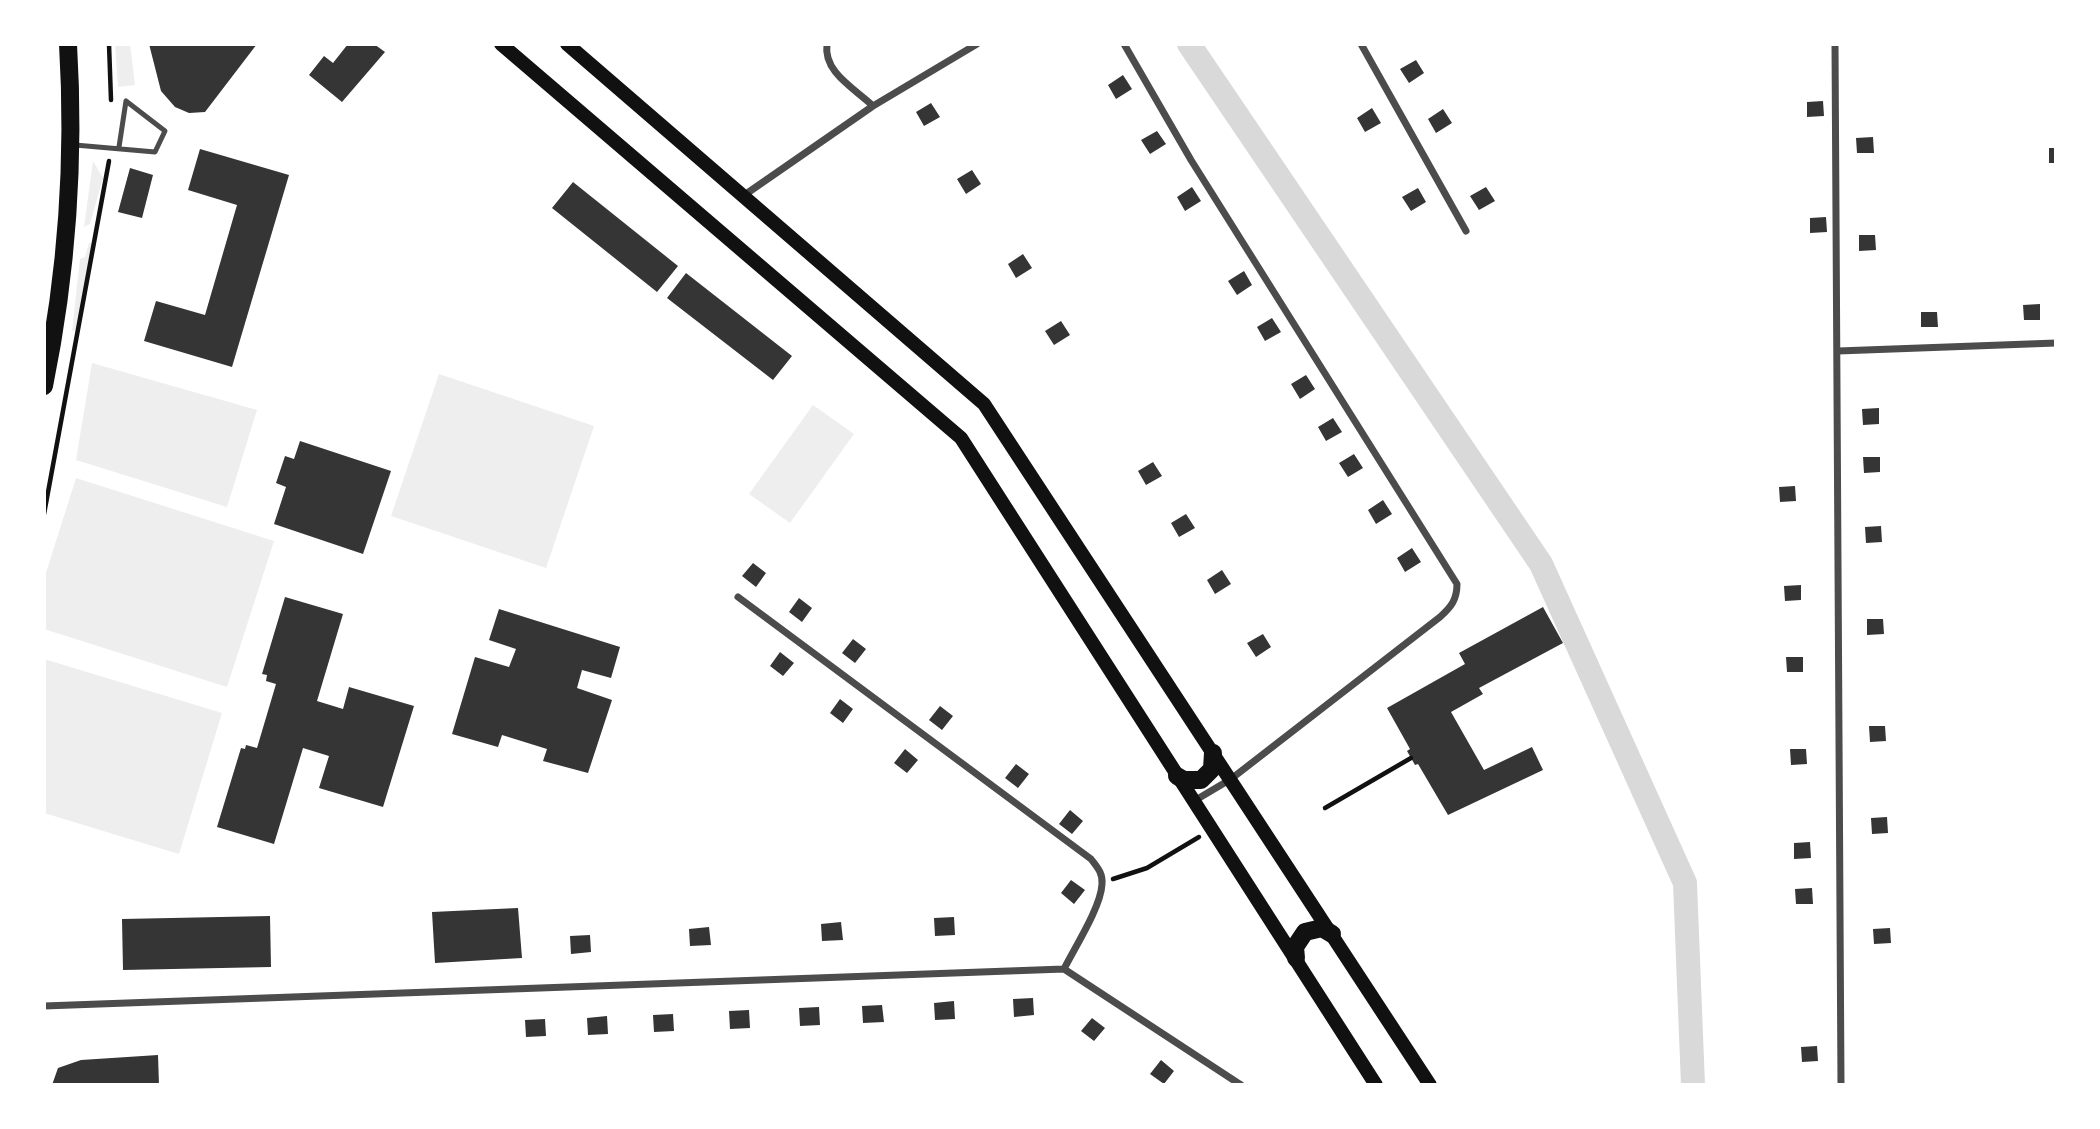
<!DOCTYPE html>
<style>
body{margin:0}
#map{position:relative;width:2100px;height:1129px;overflow:hidden;background:#fff;font-family:"Crimson Pro",serif}
canvas{display:block}
.frame{position:absolute;inset:0;border:46px solid #fff;pointer-events:none}
</style>
<div id="map">
<canvas width="2100" height="1129"></canvas>
<div class="frame"></div>
</div>
<script>
const context = document.querySelector('canvas').getContext('2d');
context.lineJoin = 'round';
function fillPath(path, color) {
  context.fillStyle = color;
  context.fill(path, 'evenodd');
}
function trace(path, color, width, dash) {
  context.strokeStyle = color;
  context.lineWidth = width;
  context.lineCap = dash ? 'butt' : 'round';
  context.setLineDash(dash || []);
  context.stroke(path);
}
fillPath(new Path2D(`
 M 115,44 L 130,44 L 135,85 L 118,87 Z
 M 93,161 L 103,178 L 90,224 L 84,227 Z
 M 89,243 L 94,244 L 80,328 L 72,331 L 80,259 L 85,257 Z
 M 92,363 L 257,410 L 227,507 L 76,460 Z
 M 439,374 L 594,426 L 546,568 L 391,516 Z
 M 813,405 L 854,434 L 790,523 L 749,494 Z
 M 76,478 L 274,541 L 227,687 L 44,629 L 44,579 Z
 M 44,659 L 222,713 L 179,854 L 44,813 Z`), '#eee');
trace(new Path2D(`
 M 1189,44 L 1541,564 L 1685,883 L 1693,1085`), '#d9d9d9', 24);
fillPath(new Path2D(`
 M 149,44 L 257,44 L 205,112 L 189,113 L 175,107 L 161,91 Z
 M 348,44 L 374,44 L 385,52 L 342,102 L 309,75 L 324,56 L 333,63 Z
 M 1416,60 L 1424,73 L 1409,83 L 1400,69 Z
 M 1123,75 L 1132,89 L 1116,99 L 1108,85 Z
 M 1823,101 L 1824,116 L 1807,117 L 1807,102 Z
 M 931,103 L 940,117 L 924,126 L 916,112 Z
 M 1372,108 L 1381,123 L 1365,132 L 1357,118 Z
 M 1443,109 L 1452,123 L 1436,133 L 1428,119 Z
 M 1157,131 L 1166,144 L 1150,154 L 1141,140 Z
 M 1873,137 L 1874,153 L 1857,153 L 1856,138 Z
 M 2049,148 L 2056,148 L 2056,163 L 2049,163 Z
 M 200,149 L 289,175 L 232,367 L 144,341 L 156,301 L 205,315 L 237,205 L 188,190 Z
 M 130,168 L 153,175 L 142,218 L 118,212 Z
 M 972,170 L 981,184 L 966,194 L 957,179 Z
 M 573,182 L 678,266 L 657,292 L 552,208 Z
 M 1192,187 L 1201,201 L 1185,211 L 1177,197 Z
 M 1486,187 L 1495,201 L 1479,210 L 1470,196 Z
 M 1418,188 L 1426,202 L 1411,211 L 1402,197 Z
 M 1826,217 L 1827,232 L 1810,233 L 1810,218 Z
 M 1859,235 L 1875,235 L 1876,250 L 1859,251 Z
 M 1023,254 L 1032,268 L 1016,278 L 1008,264 Z
 M 1244,271 L 1252,285 L 1237,295 L 1228,281 Z
 M 686,273 L 792,356 L 773,380 L 667,298 Z
 M 2040,304 L 2040,320 L 2024,320 L 2023,305 Z
 M 1921,312 L 1937,312 L 1938,327 L 1921,327 Z
 M 1272,318 L 1281,332 L 1265,341 L 1257,327 Z
 M 1061,321 L 1070,335 L 1054,345 L 1045,331 Z
 M 1306,375 L 1315,389 L 1300,399 L 1291,384 Z
 M 1879,408 L 1879,424 L 1863,425 L 1862,409 Z
 M 1333,418 L 1342,432 L 1326,441 L 1318,427 Z
 M 300,441 L 391,471 L 363,554 L 274,524 L 286,487 L 276,483 L 285,456 L 294,459 Z
 M 1354,454 L 1363,468 L 1348,477 L 1339,463 Z
 M 1863,457 L 1880,457 L 1880,472 L 1864,473 Z
 M 1153,462 L 1162,476 L 1146,485 L 1138,471 Z
 M 1795,486 L 1796,501 L 1780,502 L 1779,487 Z
 M 1383,500 L 1392,514 L 1376,524 L 1368,510 Z
 M 1186,514 L 1195,528 L 1179,537 L 1171,523 Z
 M 1881,526 L 1882,542 L 1866,543 L 1865,527 Z
 M 1412,548 L 1421,562 L 1405,572 L 1397,558 Z
 M 753,563 L 766,573 L 756,587 L 742,576 Z
 M 1222,570 L 1231,584 L 1215,594 L 1207,580 Z
 M 1801,585 L 1801,600 L 1785,601 L 1784,586 Z
 M 285,597 L 343,614 L 317,701 L 343,709 L 349,687 L 414,706 L 383,807 L 319,788 L 329,756 L 303,748 L 274,844 L 217,827 L 241,748 L 245,749 L 246,745 L 257,748 L 276,684 L 266,681 L 267,675 L 262,674 Z
 M 799,598 L 812,608 L 802,622 L 789,612 Z
 M 1543,607 L 1563,643 L 1479,688 L 1483,694 L 1451,712 L 1484,770 L 1532,747 L 1543,770 L 1448,815 L 1418,764 L 1415,765 L 1407,751 L 1410,749 L 1387,708 L 1465,664 L 1459,653 Z
 M 499,609 L 620,647 L 611,678 L 582,670 L 577,688 L 612,700 L 588,773 L 543,761 L 547,749 L 502,735 L 498,747 L 452,734 L 475,657 L 509,667 L 516,649 L 489,640 Z
 M 1867,619 L 1883,619 L 1884,634 L 1867,635 Z
 M 1263,634 L 1271,647 L 1256,657 L 1247,643 Z
 M 853,639 L 866,649 L 855,663 L 842,653 Z
 M 780,652 L 794,663 L 783,676 L 770,666 Z
 M 1786,657 L 1803,657 L 1803,672 L 1787,672 Z
 M 840,699 L 853,709 L 843,723 L 830,713 Z
 M 940,706 L 953,716 L 942,730 L 929,720 Z
 M 1869,726 L 1885,726 L 1886,741 L 1870,742 Z
 M 905,749 L 918,760 L 907,773 L 894,763 Z
 M 1790,749 L 1806,749 L 1807,764 L 1791,765 Z
 M 1016,764 L 1029,774 L 1018,788 L 1005,778 Z
 M 1070,810 L 1083,821 L 1072,834 L 1059,824 Z
 M 1887,817 L 1888,833 L 1872,834 L 1871,818 Z
 M 1810,842 L 1811,858 L 1794,859 L 1794,843 Z
 M 1071,880 L 1085,890 L 1074,904 L 1061,893 Z
 M 1812,888 L 1813,904 L 1796,904 L 1795,889 Z
 M 518,908 L 522,958 L 435,963 L 432,912 Z
 M 270,916 L 271,967 L 123,970 L 122,919 Z
 M 954,917 L 955,935 L 935,936 L 934,918 Z
 M 841,922 L 843,940 L 822,941 L 821,924 Z
 M 709,927 L 711,945 L 690,946 L 689,929 Z
 M 1890,928 L 1891,943 L 1874,944 L 1873,929 Z
 M 590,935 L 591,952 L 571,954 L 570,936 Z
 M 1033,998 L 1034,1015 L 1014,1017 L 1013,999 Z
 M 954,1001 L 955,1019 L 935,1020 L 934,1003 Z
 M 882,1005 L 884,1022 L 863,1023 L 862,1006 Z
 M 819,1007 L 820,1025 L 800,1026 L 799,1008 Z
 M 749,1010 L 750,1028 L 730,1029 L 729,1011 Z
 M 673,1014 L 674,1031 L 654,1032 L 653,1015 Z
 M 607,1016 L 608,1034 L 588,1035 L 587,1018 Z
 M 1092,1018 L 1105,1028 L 1094,1041 L 1081,1031 Z
 M 545,1019 L 546,1036 L 526,1037 L 525,1020 Z
 M 1817,1046 L 1818,1061 L 1802,1062 L 1801,1047 Z
 M 158,1055 L 159,1085 L 52,1085 L 58,1068 L 81,1060 Z
 M 1161,1060 L 1174,1071 L 1164,1084 L 1150,1074 Z`), '#353535');
trace(new Path2D(`
 M 109,44 L 111,100
 M 44,514 L 109,161
 M 1325,808 L 1411,758
 M 1113,879 L 1147,868 L 1199,837`), '#111', 4.5);
trace(new Path2D(`
 M 75,145 L 155,152 L 165,131 L 126,101 L 119,147`), '#4c4c4c', 5);
trace(new Path2D(`
 M 827,44 C 823,72 854,88 873,106
 M 1124,44 L 1191,160 L 1457,584 C 1457,600 1451,607 1440,617 L 1231,779 L 1194,801
 M 1361,44 L 1466,231
 M 1835,44 L 1841,1085
 M 743,196 L 873,106 L 977,44
 M 1838,351 L 2056,343
 M 738,597 L 1091,859 C 1097,867 1103,873 1102,884 C 1101,907 1075,947 1064,969
 M 44,1006 L 1064,969 L 1241,1085`), '#4c4c4c', 7);
trace(new Path2D(`
 M 501,44 L 961,438 L 1376,1085
 M 567,44 L 984,404 L 1430,1085`), '#111', 14);
trace(new Path2D(`
 M 44,386 C 67,273 75,159 68,44
 M 1177,776 L 1184,780 L 1201,780 L 1212,769 L 1213,753
 M 1296,958 L 1295,947 L 1305,932 L 1322,928 L 1332,934`), '#111', 18);
</script>
